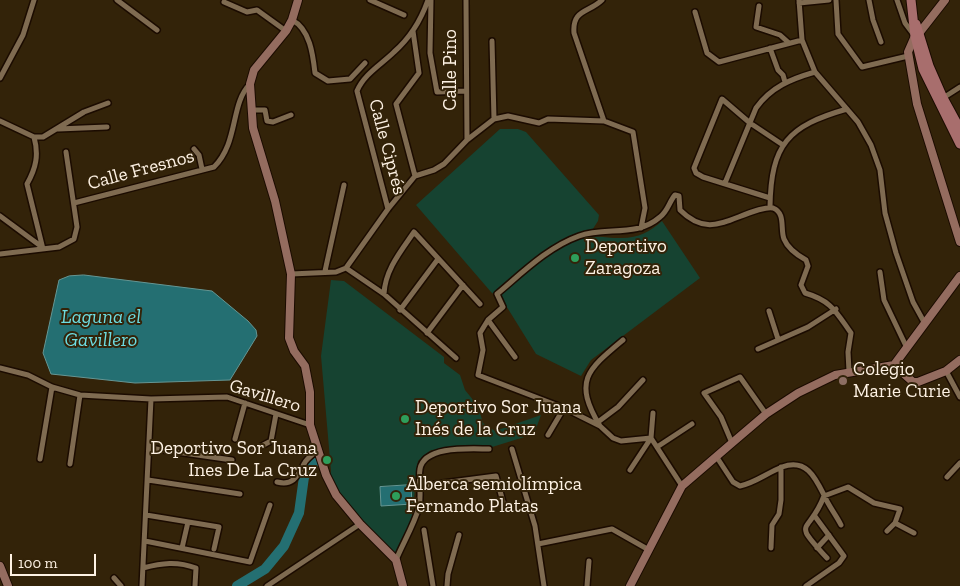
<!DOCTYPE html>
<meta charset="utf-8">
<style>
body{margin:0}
#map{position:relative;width:960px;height:586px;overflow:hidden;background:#332309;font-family:"Zilla Slab",serif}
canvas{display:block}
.scale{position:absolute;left:10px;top:554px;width:86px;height:22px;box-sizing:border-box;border:2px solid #fef2e4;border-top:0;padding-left:6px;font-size:15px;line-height:18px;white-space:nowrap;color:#fef2e4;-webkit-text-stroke:4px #332309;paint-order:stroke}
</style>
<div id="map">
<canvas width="960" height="586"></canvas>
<div class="scale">100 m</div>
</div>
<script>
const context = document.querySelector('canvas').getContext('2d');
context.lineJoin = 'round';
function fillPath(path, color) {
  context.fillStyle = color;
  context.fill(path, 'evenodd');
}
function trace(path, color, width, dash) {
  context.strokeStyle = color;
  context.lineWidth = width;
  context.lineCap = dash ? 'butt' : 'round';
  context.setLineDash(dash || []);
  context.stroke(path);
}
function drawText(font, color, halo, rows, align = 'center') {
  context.font = font + ' "Zilla Slab",serif';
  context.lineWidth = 4;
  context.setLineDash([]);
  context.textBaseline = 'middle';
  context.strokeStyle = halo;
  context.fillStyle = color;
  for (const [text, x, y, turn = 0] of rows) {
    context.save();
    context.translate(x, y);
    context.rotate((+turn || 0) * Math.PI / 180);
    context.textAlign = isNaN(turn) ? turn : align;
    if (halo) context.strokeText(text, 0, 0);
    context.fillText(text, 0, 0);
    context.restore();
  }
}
fillPath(new Path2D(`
 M 500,129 L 518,129 L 526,132 L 599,215 L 598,221 L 587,238 C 599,235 607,238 619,238 C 636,239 650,232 662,221 L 700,278 L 591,360 L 581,376 L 536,354 L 505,304 L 491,292 L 416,205 Z
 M 331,280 L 344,281 L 444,357 L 444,363 L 460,375 L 465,390 L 478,406 L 483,423 L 495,431 L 541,415 L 534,434 L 489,448 L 431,450 L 418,461 L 412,517 L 395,558 L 341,498 L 330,479 L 331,471 L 321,356 Z`), '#164331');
const water = new Path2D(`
 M 84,275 L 212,291 L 248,321 L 256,330 L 257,336 L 230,380 L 135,383 L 51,374 L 43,353 L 59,280 L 69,276 Z
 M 411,485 L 412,504 L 381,506 L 380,487 Z`);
fillPath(water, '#246f72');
trace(water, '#659694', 1);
trace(new Path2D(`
 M 237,586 L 265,569 L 284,546 L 299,513 L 304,477 L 315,463`), '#246f72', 10);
const street = new Path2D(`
 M 117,0 L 157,30
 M 370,0 L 404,15
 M 431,0 L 430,53 L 437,92 L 466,91
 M 466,0 L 467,140
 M 602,0 C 589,13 572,9 574,33 L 604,121
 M 799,0 L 802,40 L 815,72 L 858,122 L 871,145 L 880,170 L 885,213 L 896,253 L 913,302 L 924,322
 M 836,0 L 838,34 L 862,67 L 908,56
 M 869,0 L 873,20 L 881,42
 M 897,0 L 905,23 L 914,35
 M 224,2 L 247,12 L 257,10 L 286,31
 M 799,3 L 829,0
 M 759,6 L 756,27 L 780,35 L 789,43
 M 695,12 L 707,53 L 719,62 L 802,40
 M 292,20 C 310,29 313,55 315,73 L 328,81 L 350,79 L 365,63
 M 413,31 L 419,73 L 396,104 L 415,176
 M 492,41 L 494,119
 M 770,48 L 778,70 L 783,75 L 785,82
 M 0,78 L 23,35 L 34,0
 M 943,98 L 960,87
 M 252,110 L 265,110 L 267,121 L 273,122 L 291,115
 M 0,121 L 34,137 L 43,137 L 84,112 L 108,103
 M 58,129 L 107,127
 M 34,137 C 39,155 36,168 27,184 L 43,249
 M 194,149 L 199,155 L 202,169
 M 725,183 L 756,108 C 771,87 791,79 815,72
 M 770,198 L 703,177 L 696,173 L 694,168 L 722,99 L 750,123 L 783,145
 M 74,203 L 214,167 C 239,142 230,104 250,84
 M 770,207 C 771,144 788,126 847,109
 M 388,209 L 357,91 C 364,74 382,64 394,52 C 410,38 421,20 428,0
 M 0,216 L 42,247
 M 0,254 L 59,247 L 74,239 L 77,227 L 66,152
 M 346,268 L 388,209 L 415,176 L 434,170 L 444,164 L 467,140 L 494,119 L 508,116 L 539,123 L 548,119 L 604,121 L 633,132 L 645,208 L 641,228
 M 325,271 L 344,185
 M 880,272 L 884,300 L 906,346
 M 291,274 L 336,272 L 346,268 L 384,294 L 456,358
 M 384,294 C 385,270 401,251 414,232 L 480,304
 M 400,310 L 438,259
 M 769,311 L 778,339
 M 488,320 L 515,357
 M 427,333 L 463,285
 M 758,349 L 808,327 L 836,309
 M 0,368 L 28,375 L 52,387 L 80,395 L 151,399 L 227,397 L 310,425
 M 946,371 L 960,397
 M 598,422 L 618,407 L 643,380
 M 600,426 C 573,381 587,370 623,340
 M 548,435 L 564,408
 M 235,439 L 245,403
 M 732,443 L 721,417 L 704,393 L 740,377 L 766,414
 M 657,447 L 692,424
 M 149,448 L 232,460
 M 512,449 L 535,526 L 544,586
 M 254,450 L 271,441 L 276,414
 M 716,456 L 733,482 L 740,486 C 755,483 767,473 782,467 C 806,458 815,477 824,495 C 828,505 836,515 841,525
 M 40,459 L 52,387
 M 70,464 L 80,395
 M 630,470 L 651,438 L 653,413
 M 947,477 L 960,463
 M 148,480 L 240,494
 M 277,482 C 293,486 297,477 304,464 C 306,459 313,454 318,450
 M 420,486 L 496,476 L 503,502
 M 682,486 L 651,438 L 621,441 L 613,438 L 600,426 L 564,408 L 478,375 L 483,350 L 480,333 L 488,320 L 503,307 L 497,294 C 522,273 548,247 579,236 C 606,226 636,238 660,217 C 668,211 669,202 675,195 L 679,196 L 680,210 C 708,238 727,219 758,210 C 762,209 768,207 773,208 C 786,213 780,229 784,239 C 788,249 797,255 806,260 L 808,266 L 801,285 L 805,293 C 832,301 836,312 851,333 L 848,352 L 849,371
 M 146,515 L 219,527 L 214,549
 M 895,523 L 914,533
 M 424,530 L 433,586
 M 145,541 L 250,562 L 270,505
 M 538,544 L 612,529 L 649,550
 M 182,548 L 188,522
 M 771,548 L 772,525 L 779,514 L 781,500 L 781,467
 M 817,548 L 829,535
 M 827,558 C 790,518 809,536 824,496 L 848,487 L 874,503 L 900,509 L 895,523 L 887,531
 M 396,560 C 403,543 414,525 419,507 C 422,494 418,481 420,469 C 424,445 472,449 489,449
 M 143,568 C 162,563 177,561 196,568 L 195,586
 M 114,578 L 121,586
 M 142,586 L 151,399
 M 267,586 L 360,524
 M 447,586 L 448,574 L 459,535
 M 587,586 L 589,561
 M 806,586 L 839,563 L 844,556 L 814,515`);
const secondary = new Path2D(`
 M 298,0 L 292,20 L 286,31 L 254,70 L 250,84 L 253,128 L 275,201 L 291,274 L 289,338 L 294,351 L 305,366 L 310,392 L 310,425 L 326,475 L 336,495 L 360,524 L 396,560 L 403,586
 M 945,0 L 920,32 L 915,36 L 908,52 L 917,104 L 960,242
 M 894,365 L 960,276
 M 894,365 L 913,382 L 918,382 L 946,371 L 960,360
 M 0,566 L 8,586
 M 630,586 L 682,486 L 732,443 L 766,414 L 798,393 L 835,375 L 894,365`);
const primary = new Path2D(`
 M 911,0 L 915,36 L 923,69 L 960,144
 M 916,24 L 929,66 L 943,98 L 960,129`);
trace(street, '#1b0b00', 8);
trace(secondary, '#1b0b00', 10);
trace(primary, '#1b0b00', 11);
trace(street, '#7f6b51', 5);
trace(secondary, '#946c5f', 8);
trace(primary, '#a86e6d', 9);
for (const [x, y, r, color] of [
 [575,258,5,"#2e9e5b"],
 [843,381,5,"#8d6e63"],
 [405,419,5,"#2e9e5b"],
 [327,460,5,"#2e9e5b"],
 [396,496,5,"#2e9e5b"]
]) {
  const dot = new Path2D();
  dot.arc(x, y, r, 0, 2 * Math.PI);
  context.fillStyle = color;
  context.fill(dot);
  trace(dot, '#332309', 2);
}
drawText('19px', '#fef2e4', '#332309', [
 ["Calle Pino",451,70,-90],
 ["Calle Ciprés",387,147,75],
 ["Calle Fresnos",141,170,-15],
 ["Gavillero",265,396,17]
]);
drawText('19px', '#fef2e4', '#332309', [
 ["Deportivo",585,247],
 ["Zaragoza",585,269],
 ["Colegio",853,370],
 ["Marie Curie",853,392],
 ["Deportivo Sor Juana",415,408],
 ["Inés de la Cruz",415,430],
 ["Deportivo Sor Juana",317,449,"right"],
 ["Ines De La Cruz",317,471,"right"],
 ["Alberca semiolímpica",406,485],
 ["Fernando Platas",406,507]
], 'left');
drawText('italic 20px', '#6ddce1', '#332309', [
 ["Laguna el",101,317],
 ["Gavillero",101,340]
]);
</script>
